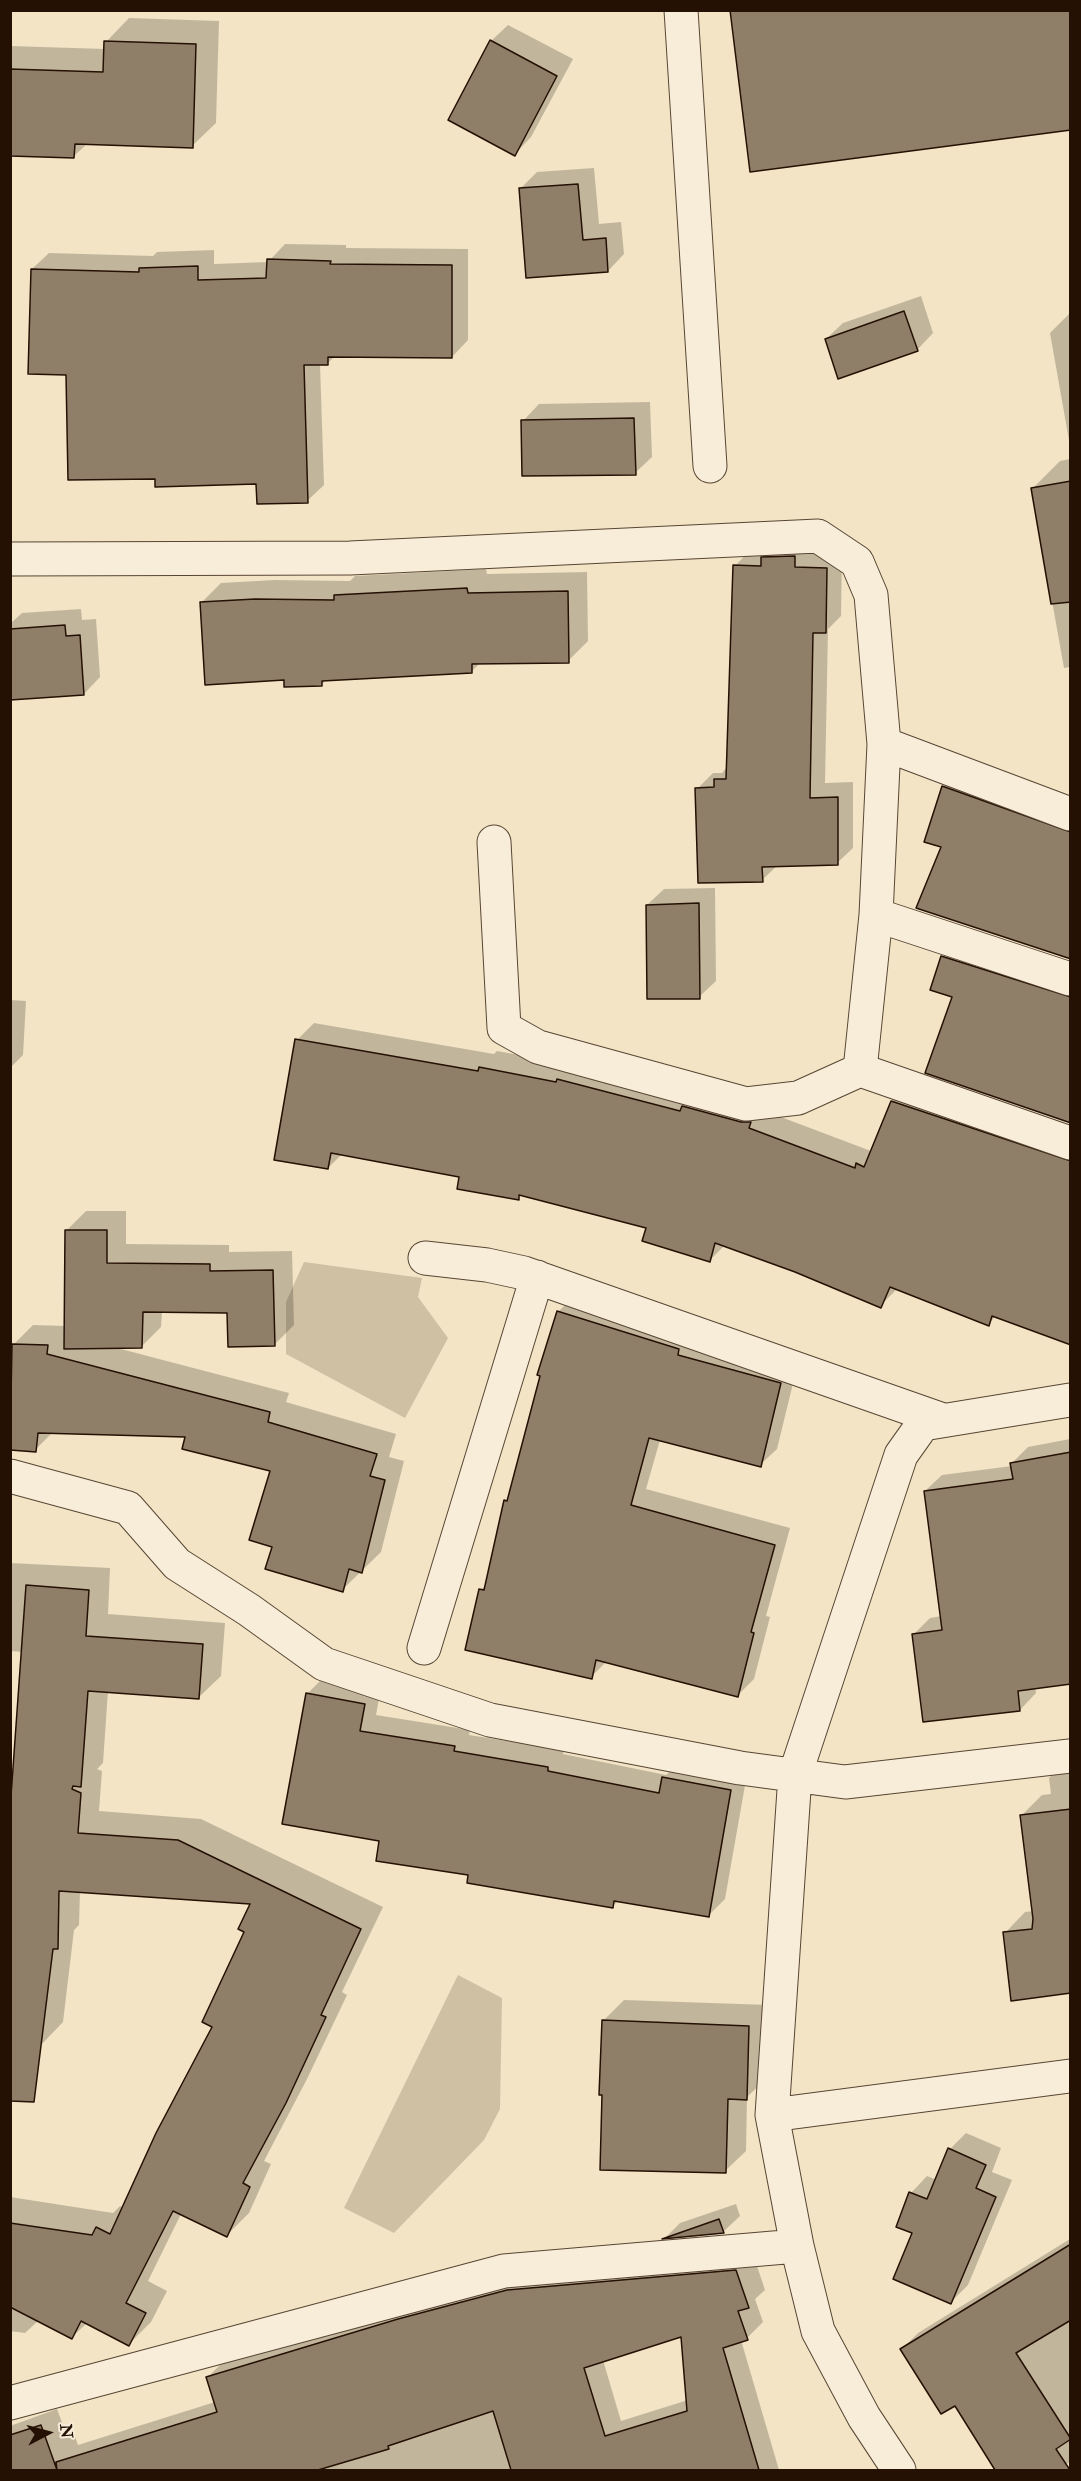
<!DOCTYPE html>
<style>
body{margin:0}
#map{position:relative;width:1081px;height:2481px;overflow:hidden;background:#f2e4c4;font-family:"IM FELL Double Pica",serif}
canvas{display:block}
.frame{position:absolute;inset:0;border:12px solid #251104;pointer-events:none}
.north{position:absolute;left:18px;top:2403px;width:60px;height:60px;-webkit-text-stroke:4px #f7edd9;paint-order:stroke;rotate:84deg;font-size:16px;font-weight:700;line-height:24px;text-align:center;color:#251104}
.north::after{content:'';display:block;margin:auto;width:21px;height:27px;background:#251104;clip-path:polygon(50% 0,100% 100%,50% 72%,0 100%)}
</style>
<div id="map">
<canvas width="1081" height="2481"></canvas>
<div class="frame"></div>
<div class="north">N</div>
</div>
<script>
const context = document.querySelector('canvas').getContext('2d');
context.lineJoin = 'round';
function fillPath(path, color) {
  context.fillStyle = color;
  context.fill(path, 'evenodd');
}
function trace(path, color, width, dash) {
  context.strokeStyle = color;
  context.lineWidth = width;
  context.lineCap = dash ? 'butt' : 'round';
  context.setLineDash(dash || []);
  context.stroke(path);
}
fillPath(new Path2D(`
 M 304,1262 L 422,1278 L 418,1297 L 448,1338 L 405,1418 L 286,1354 L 286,1302 Z
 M 458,1975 L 502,1998 L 500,2109 L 484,2140 L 394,2233 L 344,2208 Z`), '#cfc0a3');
fillPath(new Path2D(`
 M 129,18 L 219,21 L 216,123 L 192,146 L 88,143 L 74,156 L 10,154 L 10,46 L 105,49 L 106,42 Z
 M 508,25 L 573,59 L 531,137 L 515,154 L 491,41 Z
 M 594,168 L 599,224 L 621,222 L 624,254 L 608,271 L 520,189 L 537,172 Z
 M 285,244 L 346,245 L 346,248 L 468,249 L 468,340 L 452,357 L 336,355 L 327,364 L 320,364 L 324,485 L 307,501 L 258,482 L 156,478 L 68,373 L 32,269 L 49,253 L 153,256 L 157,252 L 214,250 L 214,264 L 268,262 Z
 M 921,296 L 933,333 L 917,350 L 826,339 L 843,323 Z
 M 1070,313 L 1070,446 L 1050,333 Z
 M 650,402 L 652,457 L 635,473 L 523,421 L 539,404 Z
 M 1070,459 L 1070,667 L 1064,668 L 1032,489 L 1060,461 Z
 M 750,550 L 842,552 L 841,616 L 828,629 L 825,783 L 853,782 L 853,848 L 837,863 L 778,865 L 762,880 L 697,789 L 713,773 L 722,773 L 727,767 L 735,566 Z
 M 486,569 L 487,574 L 587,572 L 588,641 L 568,661 L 480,663 L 472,671 L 326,680 L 321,685 L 286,678 L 201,603 L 221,583 L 275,580 L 350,581 L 355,576 Z
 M 81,609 L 82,620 L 96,619 L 100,677 L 84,694 L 10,699 L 10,624 L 22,613 Z
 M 961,770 L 1070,811 L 1070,958 L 943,846 L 944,787 Z
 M 715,888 L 716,981 L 699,997 L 647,905 L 664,889 Z
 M 959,940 L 1070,977 L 1070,1122 L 954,996 L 942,957 Z
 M 10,1000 L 26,1001 L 23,1055 L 10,1068 Z
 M 314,1023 L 494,1054 L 497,1051 L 573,1065 L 765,1111 L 871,1151 L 892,1101 L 909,1084 L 1070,1140 L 1070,1344 L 996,1316 L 988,1324 L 898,1288 L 880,1306 L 725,1245 L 710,1260 L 648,1227 L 522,1194 L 518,1198 L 461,1176 L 342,1154 L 328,1168 L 297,1040 Z
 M 86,1211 L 126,1211 L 126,1244 L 229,1245 L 229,1252 L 292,1251 L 294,1325 L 274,1345 L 229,1311 L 162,1311 L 161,1327 L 141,1347 L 117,1348 L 289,1393 L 286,1402 L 396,1434 L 389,1457 L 404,1461 L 381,1552 L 342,1590 L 273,1546 L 272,1470 L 187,1435 L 53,1432 L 35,1450 L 13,1345 L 33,1325 L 66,1326 L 66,1231 Z
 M 575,1295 L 797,1367 L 777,1449 L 760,1465 L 660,1440 L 646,1489 L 790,1528 L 766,1616 L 770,1617 L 754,1679 L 738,1695 L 607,1661 L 591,1677 L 481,1590 L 487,1584 L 506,1501 L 509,1497 L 558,1312 Z
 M 1070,1439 L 1070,1683 L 1035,1687 L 1036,1693 L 1020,1710 L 914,1634 L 930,1618 L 942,1616 L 925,1491 L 942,1475 L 1012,1466 L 1012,1463 L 1028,1447 Z
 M 10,1563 L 110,1568 L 108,1614 L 225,1623 L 221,1676 L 198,1698 L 108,1691 L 103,1763 L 97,1769 L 102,1771 L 99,1811 L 201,1819 L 383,1907 L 342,1992 L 347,1995 L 307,2079 L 264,2161 L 271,2164 L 249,2213 L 227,2235 L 181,2214 L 148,2281 L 167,2291 L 151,2322 L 129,2344 L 87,2323 L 72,2337 L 39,2320 L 25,2333 L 10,2331 L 10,2197 L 113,2213 L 120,2206 L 123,2208 L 214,2026 L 246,1931 L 253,1903 L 80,1891 L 79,1925 L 74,1930 L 63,2022 L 41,2045 L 23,1652 L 10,1651 Z
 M 324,1677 L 381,1688 L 376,1715 L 470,1730 L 469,1735 L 564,1750 L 563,1754 L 666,1775 L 680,1762 L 747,1774 L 725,1899 L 708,1916 L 619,1900 L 612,1907 L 470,1874 L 381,1840 L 307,1694 Z
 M 1070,1757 L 1070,1992 L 1005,1933 L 1025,1912 L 1034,1911 L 1022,1815 L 1042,1795 L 1051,1794 L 1049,1778 Z
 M 624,2000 L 769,2005 L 767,2078 L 747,2097 L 746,2151 L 725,2171 L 603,2021 Z
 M 966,2133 L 1001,2148 L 992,2172 L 1012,2180 L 968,2285 L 951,2302 L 914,2232 L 897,2226 L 911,2193 L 927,2176 L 937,2180 L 950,2149 Z
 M 736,2204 L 740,2216 L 723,2232 L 666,2237 L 680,2223 Z
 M 1070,2239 L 1070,2462 L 1057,2470 L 997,2470 L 955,2404 L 902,2349 L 918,2333 Z
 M 753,2254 L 765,2290 L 755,2299 L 763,2322 L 747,2338 L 741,2340 L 779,2470 L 10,2470 L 10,2426 L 57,2409 L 66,2433 L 73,2430 L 78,2445 L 215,2402 L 208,2377 L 224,2361 L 525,2274 ZM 683,2335 L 688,2400 L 621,2421 L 603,2360 Z`), '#0003');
const building = new Path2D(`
 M 730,10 L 1071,10 L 1071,130 L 750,172 Z
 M 490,40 L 557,76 L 515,156 L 448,120 Z
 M 104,41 L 196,44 L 193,148 L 75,144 L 74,158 L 10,156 L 10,69 L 103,72 Z
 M 578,184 L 583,240 L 606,238 L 608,272 L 526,278 L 519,188 Z
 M 267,259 L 331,261 L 330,264 L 452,265 L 452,358 L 328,357 L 328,365 L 304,365 L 308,503 L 257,504 L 256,484 L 155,487 L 155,479 L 68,480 L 66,375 L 28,374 L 31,269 L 139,272 L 139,268 L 198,266 L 198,280 L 266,278 Z
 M 904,311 L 918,351 L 838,379 L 825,339 Z
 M 634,418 L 636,475 L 522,476 L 521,420 Z
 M 1071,481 L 1071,602 L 1051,604 L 1031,488 Z
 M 795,556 L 795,567 L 827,568 L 826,633 L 813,633 L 810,798 L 838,797 L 838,865 L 762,867 L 763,882 L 698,883 L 695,788 L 714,787 L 714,779 L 726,779 L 733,565 L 761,566 L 761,557 Z
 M 467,588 L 468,593 L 568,591 L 569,663 L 472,664 L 472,673 L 322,681 L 322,686 L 284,687 L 284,680 L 205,685 L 200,602 L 255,599 L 334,600 L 334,595 Z
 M 65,625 L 66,636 L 80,635 L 84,695 L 10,700 L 10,629 Z
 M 942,786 L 1071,832 L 1071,959 L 916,908 L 941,847 L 924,842 Z
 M 699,903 L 700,999 L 647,999 L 646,905 Z
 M 941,956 L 1071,997 L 1071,1123 L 925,1073 L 952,997 L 930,990 Z
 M 295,1039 L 478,1071 L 479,1067 L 556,1082 L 557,1079 L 680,1111 L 682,1106 L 741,1122 L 751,1122 L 749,1128 L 855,1168 L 856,1163 L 864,1167 L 891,1101 L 1071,1161 L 1071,1345 L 992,1316 L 989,1326 L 890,1287 L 881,1308 L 795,1272 L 715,1243 L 710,1262 L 642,1241 L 646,1228 L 519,1195 L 519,1200 L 457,1189 L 459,1177 L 331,1153 L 328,1169 L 274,1160 Z
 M 65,1230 L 107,1230 L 107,1263 L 210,1264 L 210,1271 L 273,1270 L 275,1346 L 228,1347 L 227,1313 L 143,1312 L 142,1348 L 64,1349 Z
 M 557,1311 L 679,1349 L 678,1355 L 781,1383 L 761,1467 L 649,1438 L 631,1505 L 775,1545 L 751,1632 L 754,1633 L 738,1697 L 596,1660 L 592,1679 L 465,1650 L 479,1589 L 484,1590 L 504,1500 L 507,1501 L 540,1376 L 537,1375 Z
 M 12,1344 L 48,1345 L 47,1354 L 270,1412 L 268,1422 L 377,1454 L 370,1476 L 385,1480 L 362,1573 L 349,1569 L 343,1592 L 265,1569 L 272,1547 L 249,1540 L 270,1471 L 182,1449 L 185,1437 L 38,1433 L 36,1452 L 10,1450 Z
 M 1071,1452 L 1071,1684 L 1018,1691 L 1020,1711 L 923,1722 L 912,1634 L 942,1630 L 924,1491 L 1013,1479 L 1010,1463 Z
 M 26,1585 L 89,1590 L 86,1636 L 203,1644 L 199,1699 L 88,1691 L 81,1787 L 73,1786 L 72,1789 L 81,1793 L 78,1833 L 178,1840 L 361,1929 L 321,2015 L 326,2017 L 286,2103 L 243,2183 L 250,2187 L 227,2237 L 173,2211 L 126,2303 L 146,2313 L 129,2346 L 81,2321 L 72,2339 L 10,2307 L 10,2223 L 92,2235 L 96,2227 L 110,2234 L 156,2133 L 212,2027 L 202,2022 L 244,1932 L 238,1929 L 250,1904 L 59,1891 L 58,1949 L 53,1949 L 34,2102 L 10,2101 L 10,1810 Z
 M 306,1693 L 365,1704 L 360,1731 L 455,1746 L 454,1751 L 548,1767 L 548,1771 L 659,1793 L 662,1777 L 731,1790 L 709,1917 L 614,1901 L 613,1908 L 467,1883 L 468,1875 L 376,1861 L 379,1841 L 282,1824 Z
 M 1071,1809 L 1071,1993 L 1011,2001 L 1003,1932 L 1032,1929 L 1033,1919 L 1020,1815 Z
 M 602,2020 L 749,2026 L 747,2100 L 728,2099 L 726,2173 L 600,2170 L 602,2095 L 599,2095 Z
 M 948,2148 L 986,2165 L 976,2188 L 996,2197 L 951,2304 L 893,2279 L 912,2233 L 896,2227 L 909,2192 L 927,2199 Z
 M 719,2219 L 724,2233 L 662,2239 Z
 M 1071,2244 L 1071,2320 L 1016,2353 L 1071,2439 L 1056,2449 L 1070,2470 L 995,2470 L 955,2406 L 941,2414 L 900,2349 Z
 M 736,2270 L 749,2308 L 738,2311 L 748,2340 L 723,2348 L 759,2470 L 511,2470 L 493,2411 L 388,2446 L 389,2449 L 318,2470 L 57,2470 L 56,2462 L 217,2412 L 206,2377 L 398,2319 L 507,2290 ZM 681,2337 L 687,2411 L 605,2436 L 584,2368 Z
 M 41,2425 L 57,2470 L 10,2470 L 10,2435 Z`);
fillPath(building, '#907f68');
trace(building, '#251104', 1.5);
const minor = new Path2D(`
 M 681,10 L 710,466
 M 10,559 L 350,558 L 818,536 L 857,562 L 871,595 L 884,744 L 876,915 L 860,1070 L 1070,1143
 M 884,744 L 1070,814
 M 494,842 L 504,1028 L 538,1047 L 746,1104 L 798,1098 L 860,1070
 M 876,915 L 1070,979
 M 425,1258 L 487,1265 L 524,1273 L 943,1420
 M 10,1476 L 128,1508 L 177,1564 L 249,1610 L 324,1664 L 490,1720 L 740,1768 L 845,1782 L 1070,1756
 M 424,1648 L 537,1277
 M 772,2115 L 1070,2076
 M 10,2403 L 504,2271 L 797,2246
 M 899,2470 L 864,2417 L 818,2331 L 797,2246 L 772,2115 L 795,1775 L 901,1455 L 923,1424 L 1070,1400`);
trace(minor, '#584634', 35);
trace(minor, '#f7edd9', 33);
</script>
